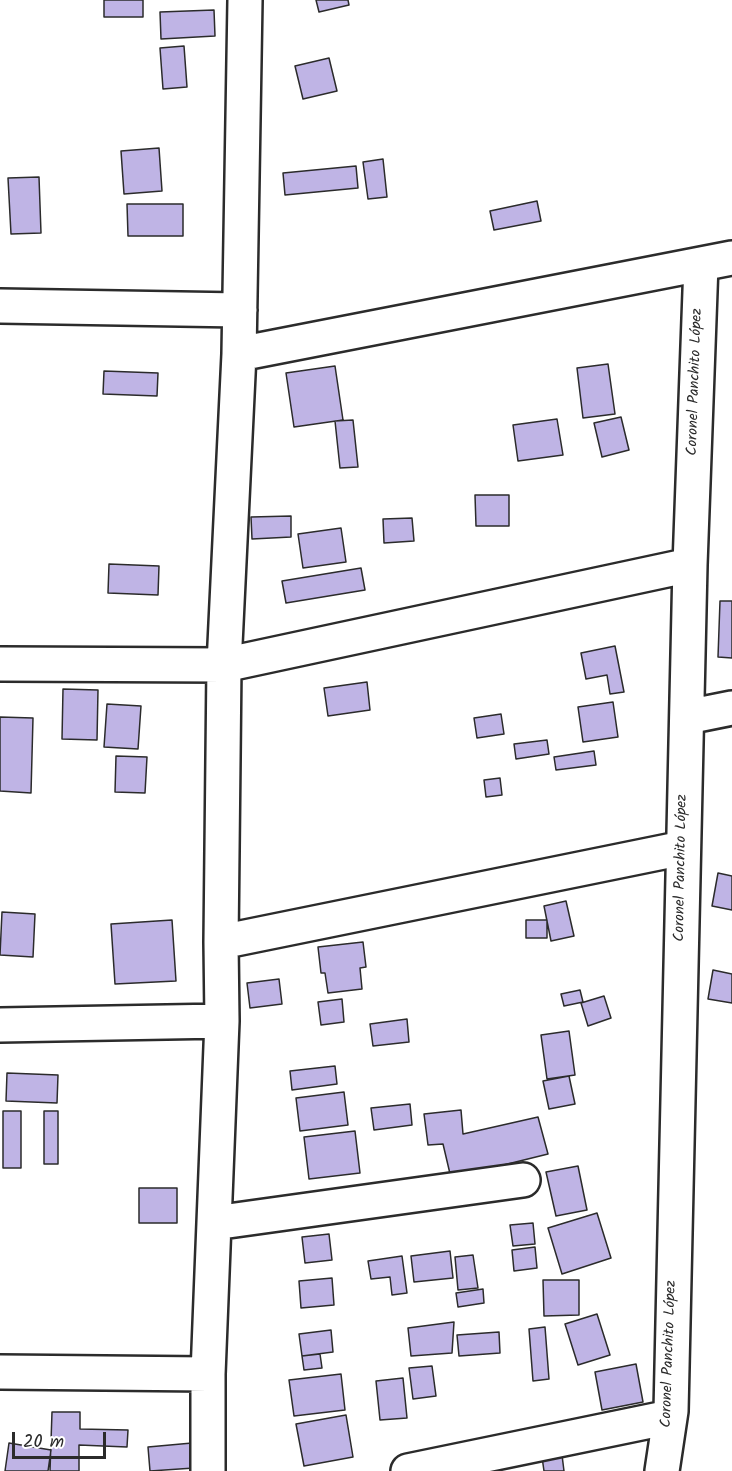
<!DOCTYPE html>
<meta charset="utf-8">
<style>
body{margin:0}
#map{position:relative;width:732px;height:1471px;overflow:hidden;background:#fff;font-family:Kalam,sans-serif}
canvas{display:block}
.scale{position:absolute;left:12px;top:1432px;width:94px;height:27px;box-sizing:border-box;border:3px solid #2b2b2b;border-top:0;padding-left:8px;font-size:18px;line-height:21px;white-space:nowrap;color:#2b2b2b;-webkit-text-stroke:4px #fff;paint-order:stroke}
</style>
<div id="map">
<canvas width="732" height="1471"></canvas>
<div class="scale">20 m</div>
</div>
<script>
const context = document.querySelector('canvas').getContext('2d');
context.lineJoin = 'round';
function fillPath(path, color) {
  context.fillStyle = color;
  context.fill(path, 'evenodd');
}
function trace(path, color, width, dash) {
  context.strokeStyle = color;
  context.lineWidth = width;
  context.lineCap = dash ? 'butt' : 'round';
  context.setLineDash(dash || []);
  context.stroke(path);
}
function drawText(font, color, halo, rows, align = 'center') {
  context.font = font + ' Kalam,sans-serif';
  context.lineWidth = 4.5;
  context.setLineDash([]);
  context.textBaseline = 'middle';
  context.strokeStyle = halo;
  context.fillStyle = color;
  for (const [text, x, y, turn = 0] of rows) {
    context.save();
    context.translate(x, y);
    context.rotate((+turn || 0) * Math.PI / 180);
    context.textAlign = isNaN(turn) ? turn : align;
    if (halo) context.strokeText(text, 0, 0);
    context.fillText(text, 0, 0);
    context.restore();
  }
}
const building = new Path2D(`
 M 104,0 L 143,0 L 143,17 L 104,17 Z
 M 316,0 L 348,0 L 349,5 L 319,12 Z
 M 214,10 L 215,36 L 161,39 L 160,12 Z
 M 184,46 L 187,87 L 163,89 L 160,48 Z
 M 329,58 L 337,91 L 303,99 L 295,66 Z
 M 159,148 L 162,191 L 124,194 L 121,151 Z
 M 383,159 L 387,197 L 368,199 L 363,162 Z
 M 356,166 L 358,188 L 285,195 L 283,173 Z
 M 39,177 L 41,233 L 11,234 L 8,178 Z
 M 537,201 L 541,221 L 494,230 L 490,211 Z
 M 127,204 L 183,204 L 183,236 L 128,236 Z
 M 608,364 L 615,414 L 583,418 L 577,368 Z
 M 335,366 L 343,420 L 294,427 L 286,373 Z
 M 104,371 L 158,373 L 157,396 L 103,394 Z
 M 621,417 L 629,450 L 602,457 L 594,423 Z
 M 557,419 L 563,455 L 518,461 L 513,425 Z
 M 353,420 L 358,467 L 340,468 L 335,421 Z
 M 475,495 L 509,495 L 509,526 L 476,526 Z
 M 291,516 L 291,537 L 252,539 L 251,517 Z
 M 412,518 L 414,541 L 384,543 L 383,519 Z
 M 341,528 L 346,562 L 303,568 L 298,534 Z
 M 109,564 L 159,566 L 158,595 L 108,593 Z
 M 361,568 L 365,590 L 286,603 L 282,581 Z
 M 720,601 L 732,601 L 732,658 L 718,657 Z
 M 615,646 L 624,692 L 610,694 L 607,675 L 586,679 L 581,653 Z
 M 367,682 L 370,710 L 328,716 L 324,688 Z
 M 63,689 L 98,690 L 97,740 L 62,739 Z
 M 613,702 L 618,737 L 583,742 L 578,707 Z
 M 107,704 L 141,706 L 138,749 L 104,747 Z
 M 501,714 L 504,734 L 477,738 L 474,718 Z
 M 0,717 L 33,718 L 31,793 L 0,791 Z
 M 547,740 L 549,754 L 516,759 L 514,744 Z
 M 594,751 L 596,765 L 556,770 L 554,757 Z
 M 116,756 L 147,757 L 145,793 L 115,792 Z
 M 500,778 L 502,795 L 486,797 L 484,780 Z
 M 718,873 L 732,876 L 732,910 L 712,906 Z
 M 566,901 L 574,936 L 551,941 L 544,906 Z
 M 2,912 L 35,914 L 33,957 L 0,955 Z
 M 172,920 L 176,981 L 115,984 L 111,924 Z
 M 526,920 L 547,920 L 547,938 L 526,938 Z
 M 363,942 L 366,967 L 360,968 L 362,989 L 328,993 L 325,973 L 321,973 L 318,947 Z
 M 713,970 L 732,974 L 732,1003 L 708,999 Z
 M 279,979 L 282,1004 L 250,1008 L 247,983 Z
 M 580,990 L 583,1002 L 564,1006 L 561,994 Z
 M 604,996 L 611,1018 L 588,1026 L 581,1003 Z
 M 342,999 L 344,1022 L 321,1025 L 318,1002 Z
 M 407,1019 L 409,1042 L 373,1046 L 370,1024 Z
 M 569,1031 L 575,1075 L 547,1079 L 541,1035 Z
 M 335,1066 L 337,1084 L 292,1090 L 290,1071 Z
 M 7,1073 L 58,1075 L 57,1103 L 6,1101 Z
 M 569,1076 L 575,1104 L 549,1109 L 543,1081 Z
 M 344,1092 L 348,1125 L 300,1131 L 296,1098 Z
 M 410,1104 L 412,1125 L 374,1130 L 371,1108 Z
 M 461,1110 L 463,1134 L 538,1117 L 548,1154 L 451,1178 L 443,1144 L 428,1145 L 424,1114 Z
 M 3,1111 L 21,1111 L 21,1168 L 3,1168 Z
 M 44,1111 L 58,1111 L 58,1164 L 44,1164 Z
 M 355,1131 L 360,1173 L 309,1179 L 304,1137 Z
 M 578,1166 L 587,1210 L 556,1216 L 546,1172 Z
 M 139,1188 L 177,1188 L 177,1223 L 139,1223 Z
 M 597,1213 L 611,1258 L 562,1274 L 548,1228 Z
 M 533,1223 L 535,1244 L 513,1246 L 510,1225 Z
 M 329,1234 L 332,1260 L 305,1263 L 302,1237 Z
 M 535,1247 L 537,1268 L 514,1271 L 512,1250 Z
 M 450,1251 L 453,1278 L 414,1282 L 411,1256 Z
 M 473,1255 L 478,1288 L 458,1290 L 455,1257 Z
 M 402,1256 L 407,1293 L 392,1295 L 390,1277 L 371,1279 L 368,1261 Z
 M 332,1278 L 334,1305 L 301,1308 L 299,1281 Z
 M 543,1280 L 579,1280 L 579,1315 L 544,1316 Z
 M 483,1289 L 484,1303 L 458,1307 L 456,1293 Z
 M 597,1314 L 610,1355 L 578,1365 L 565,1324 Z
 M 454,1322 L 452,1353 L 411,1356 L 408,1328 Z
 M 545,1327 L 549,1379 L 533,1381 L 529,1329 Z
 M 331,1330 L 333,1352 L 302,1356 L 299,1334 Z
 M 499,1332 L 500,1353 L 459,1356 L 457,1335 Z
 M 320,1354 L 322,1368 L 304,1370 L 302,1356 Z
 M 636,1364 L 643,1402 L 602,1410 L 595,1372 Z
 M 432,1366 L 436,1396 L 413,1399 L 409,1368 Z
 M 341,1374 L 345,1410 L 294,1416 L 289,1380 Z
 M 403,1378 L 407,1418 L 380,1420 L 376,1381 Z
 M 52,1412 L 80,1412 L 80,1429 L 128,1430 L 127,1447 L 79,1445 L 79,1471 L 50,1471 Z
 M 346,1415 L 353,1457 L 304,1466 L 296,1424 Z
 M 9,1443 L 51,1450 L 48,1471 L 5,1471 Z
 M 192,1443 L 194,1468 L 150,1471 L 148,1447 Z
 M 562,1455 L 564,1471 L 544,1471 L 542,1457 Z`);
fillPath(building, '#bfb4e5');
trace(building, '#2b2b2b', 1.5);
const street = new Path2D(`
 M 0,306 L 240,310
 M 239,354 L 732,258
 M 0,664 L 224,665 L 690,565
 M 687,717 L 732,708
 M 221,942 L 683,848
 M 0,1025 L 222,1021
 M 214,1223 L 523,1180
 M 0,1372 L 208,1374
 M 208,1471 L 208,1374 L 222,1021 L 221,942 L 224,665 L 239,354 L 245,0
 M 408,1471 L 670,1417
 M 662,1471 L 671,1411 L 690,565 L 701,264`);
trace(street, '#2b2b2b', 38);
trace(street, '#fff', 33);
drawText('15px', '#2b2b2b', '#fff', [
 ["Coronel Panchito López",696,382,-88],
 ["Coronel Panchito López",682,868,-89],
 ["Coronel Panchito López",670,1354,-88]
]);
</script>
